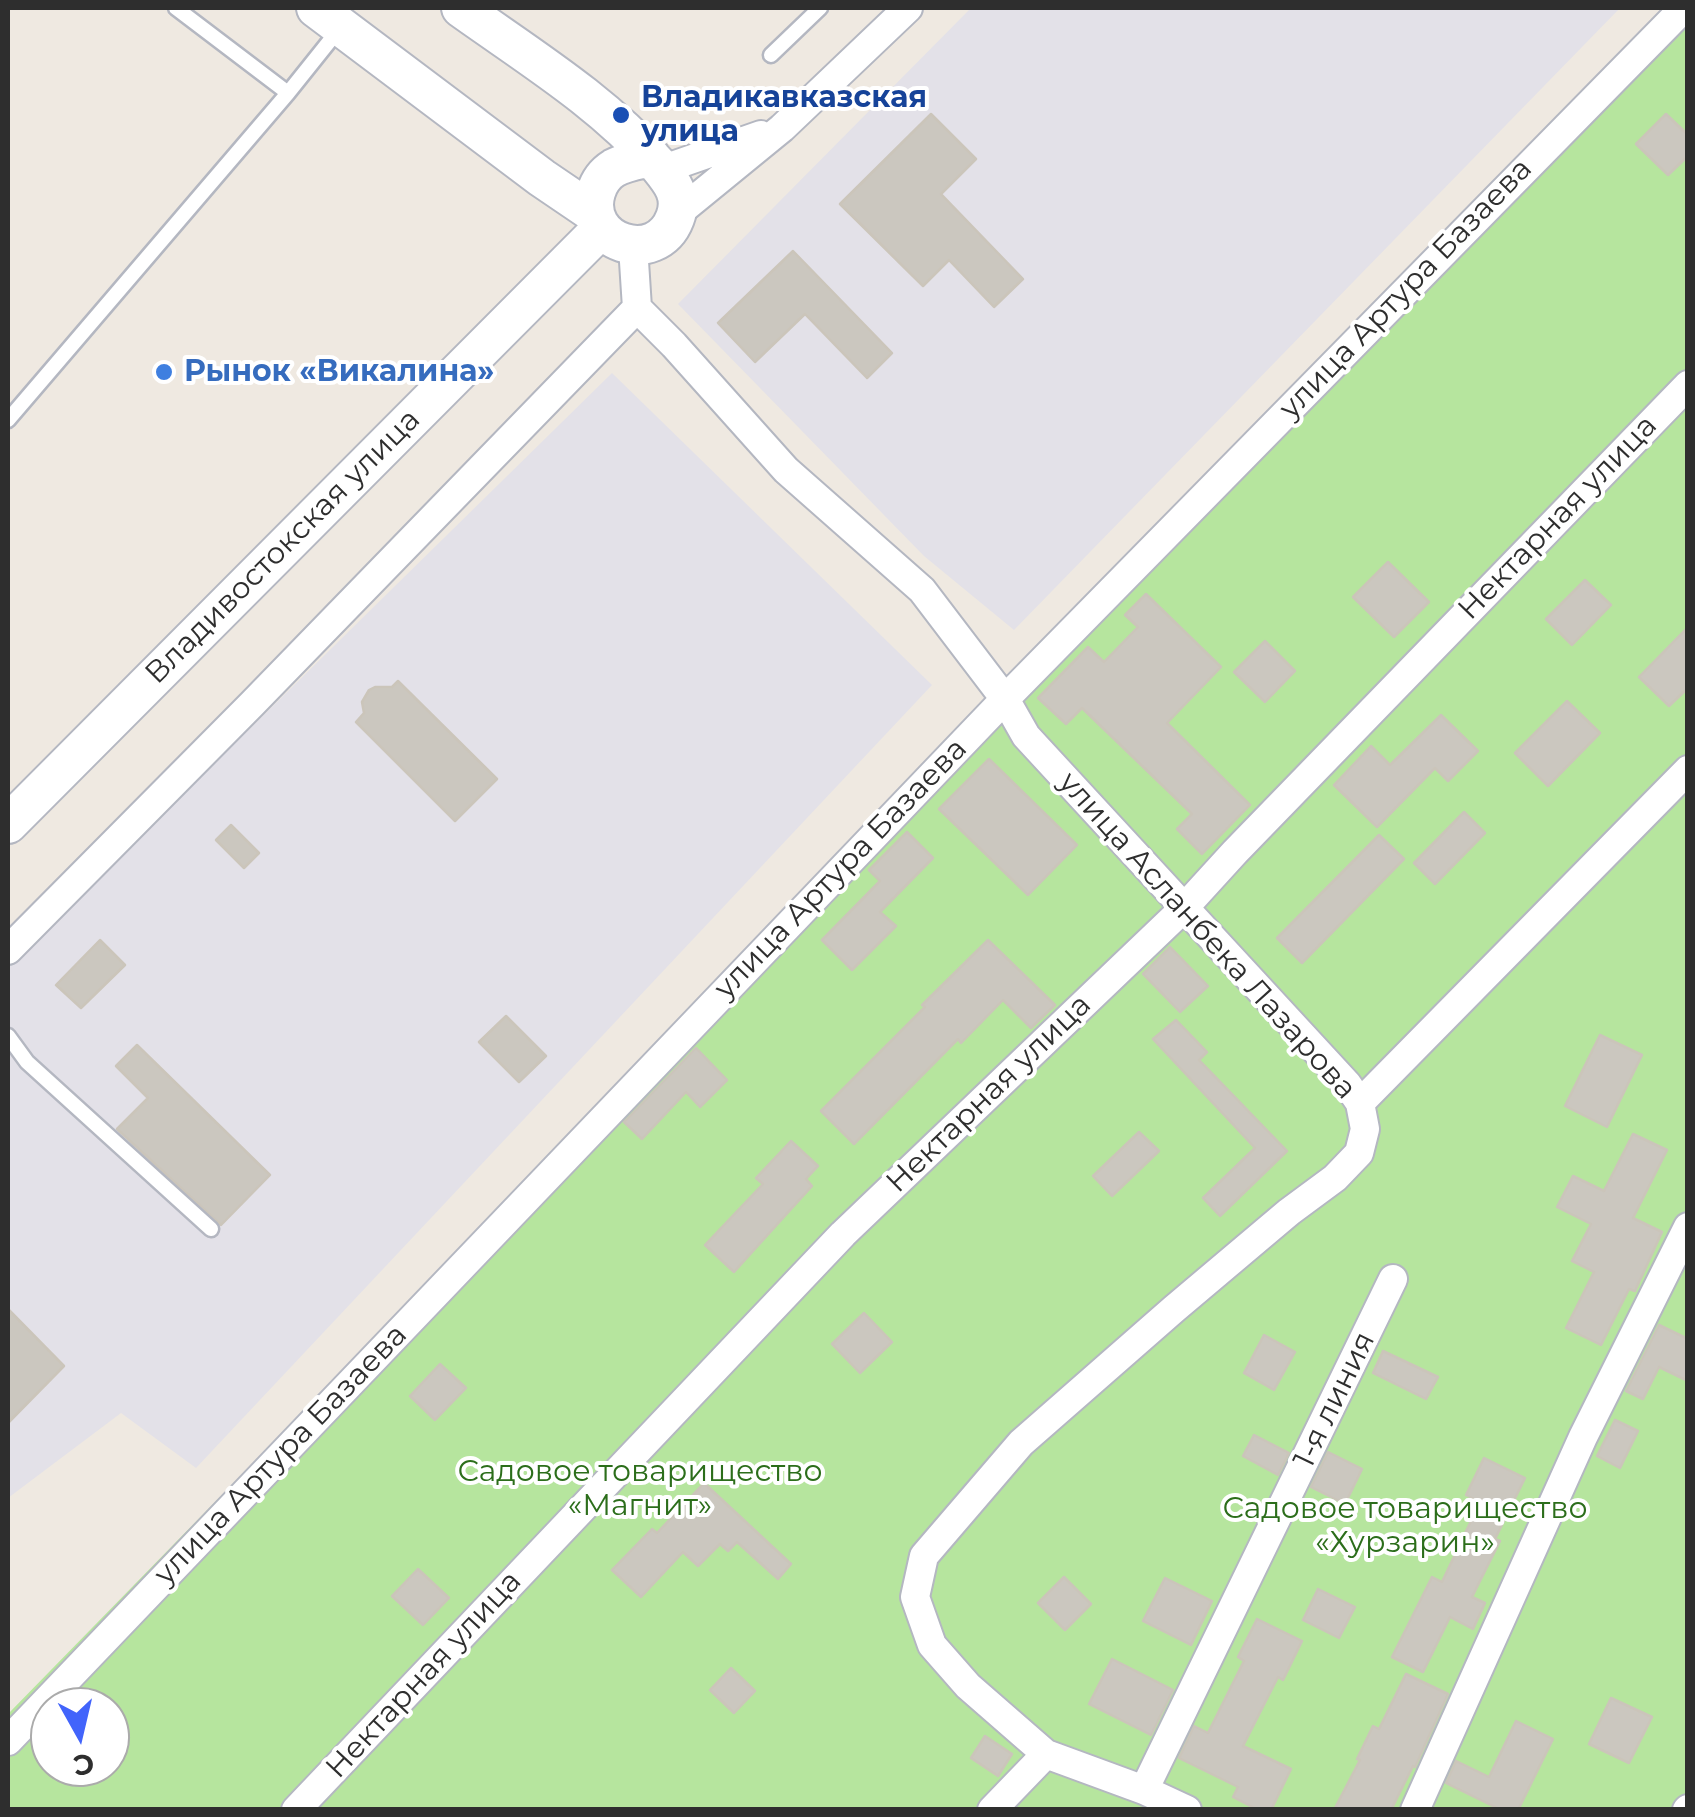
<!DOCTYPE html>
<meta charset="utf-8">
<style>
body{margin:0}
#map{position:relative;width:1695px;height:1817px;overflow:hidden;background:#efe9e1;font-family:Montserrat,sans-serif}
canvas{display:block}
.frame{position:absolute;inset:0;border:10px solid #2e2e2e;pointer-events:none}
.north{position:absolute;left:30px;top:1687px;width:100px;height:100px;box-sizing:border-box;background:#fff;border:2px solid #ababab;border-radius:50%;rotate:172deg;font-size:28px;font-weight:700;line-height:40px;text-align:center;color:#2e2e2e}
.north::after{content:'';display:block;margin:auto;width:35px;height:45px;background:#4264fb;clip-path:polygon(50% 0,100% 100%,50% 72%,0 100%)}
</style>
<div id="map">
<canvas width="1695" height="1817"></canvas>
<div class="frame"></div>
<div class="north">С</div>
</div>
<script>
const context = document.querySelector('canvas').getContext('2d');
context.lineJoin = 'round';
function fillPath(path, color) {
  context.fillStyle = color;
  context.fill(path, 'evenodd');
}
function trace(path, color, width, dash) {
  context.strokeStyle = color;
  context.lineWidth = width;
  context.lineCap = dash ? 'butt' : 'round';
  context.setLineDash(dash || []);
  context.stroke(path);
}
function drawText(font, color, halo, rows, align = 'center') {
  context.font = font + ' Montserrat,sans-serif';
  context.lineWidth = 8;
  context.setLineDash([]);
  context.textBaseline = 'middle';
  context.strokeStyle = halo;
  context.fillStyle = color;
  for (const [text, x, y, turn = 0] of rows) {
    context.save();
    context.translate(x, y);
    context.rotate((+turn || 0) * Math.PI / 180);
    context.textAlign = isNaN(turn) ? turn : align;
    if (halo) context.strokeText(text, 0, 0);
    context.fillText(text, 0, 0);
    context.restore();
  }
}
fillPath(new Path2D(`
 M 971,8 L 1620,8 L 1014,630 L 924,556 L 678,304 Z
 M 612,373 L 932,685 L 196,1468 L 121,1413 L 8,1498 L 8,966 Z`), '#e3e1e8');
fillPath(new Path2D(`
 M 1674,8 L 1687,8 L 1687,1809 L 8,1809 L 8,1714 ZM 50,1707 L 110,1707 L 110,1767 L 50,1767 Z`), '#b6e59e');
const building = new Path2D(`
 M 931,114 L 976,159 L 941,194 L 1023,279 L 994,307 L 949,260 L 923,286 L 840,204 Z
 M 1666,114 L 1688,135 L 1688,156 L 1668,175 L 1636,144 Z
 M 793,251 L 892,353 L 867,378 L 805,314 L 755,362 L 718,323 Z
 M 1388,562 L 1429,602 L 1394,637 L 1353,597 Z
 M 1585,580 L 1611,605 L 1572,645 L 1546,619 Z
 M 1146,594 L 1221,667 L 1167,723 L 1250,805 L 1202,854 L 1177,829 L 1192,814 L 1082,708 L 1066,724 L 1038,698 L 1088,647 L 1104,662 L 1138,627 L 1125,615 Z
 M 1688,627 L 1688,688 L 1669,706 L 1639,677 Z
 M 1265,641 L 1295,671 L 1265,702 L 1234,672 Z
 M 398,681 L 497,779 L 455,821 L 356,722 L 364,713 L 362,702 L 369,690 L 375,687 L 392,687 Z
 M 1567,701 L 1600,733 L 1548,786 L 1515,753 Z
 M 1441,715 L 1478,751 L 1448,781 L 1435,768 L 1377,827 L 1334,785 L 1371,746 L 1390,765 Z
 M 989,759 L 1077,845 L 1028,895 L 939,809 Z
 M 1464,812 L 1485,833 L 1435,884 L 1414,863 Z
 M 231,825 L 259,853 L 244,868 L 216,840 Z
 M 907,832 L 933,858 L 880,912 L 896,926 L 852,970 L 822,940 L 880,881 L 869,870 Z
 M 1379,835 L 1404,859 L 1302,963 L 1277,938 Z
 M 100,940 L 125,965 L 81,1008 L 56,985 Z
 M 988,940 L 1055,1005 L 1031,1028 L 1003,1000 L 961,1043 L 958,1039 L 854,1144 L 821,1111 L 925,1007 L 922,1005 Z
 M 1170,947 L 1208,986 L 1180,1012 L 1143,974 Z
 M 506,1016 L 546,1056 L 519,1082 L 479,1042 Z
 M 1176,1020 L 1207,1052 L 1199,1060 L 1287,1151 L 1220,1216 L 1203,1198 L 1255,1148 L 1153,1039 Z
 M 1600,1035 L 1642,1055 L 1607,1127 L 1565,1106 Z
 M 137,1045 L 270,1175 L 221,1225 L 117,1129 L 148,1098 L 116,1066 Z
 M 696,1048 L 727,1080 L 700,1107 L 686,1092 L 642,1139 L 624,1122 Z
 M 1139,1132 L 1159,1151 L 1112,1196 L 1093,1176 Z
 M 1633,1134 L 1667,1150 L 1633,1218 L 1662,1232 L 1635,1291 L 1629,1289 L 1601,1345 L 1566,1328 L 1594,1272 L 1572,1261 L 1591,1224 L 1557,1207 L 1573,1176 L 1604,1191 Z
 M 791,1141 L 818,1166 L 806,1179 L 812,1186 L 734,1272 L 705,1245 L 763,1184 L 756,1178 Z
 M 8,1309 L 64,1366 L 8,1423 Z
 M 864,1313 L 892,1342 L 860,1373 L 832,1344 Z
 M 1659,1325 L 1688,1339 L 1688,1381 L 1659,1367 L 1643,1399 L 1626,1391 Z
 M 1264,1335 L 1295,1352 L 1274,1390 L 1244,1373 Z
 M 1383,1351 L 1438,1377 L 1426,1399 L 1373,1373 Z
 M 440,1364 L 466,1388 L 435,1420 L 410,1396 Z
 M 1615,1420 L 1638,1431 L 1620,1468 L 1597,1456 Z
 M 1254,1435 L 1289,1453 L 1278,1475 L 1243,1456 Z
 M 1328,1452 L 1362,1469 L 1345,1504 L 1311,1487 Z
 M 1484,1458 L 1525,1478 L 1495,1539 L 1500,1541 L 1472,1597 L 1485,1603 L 1473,1629 L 1450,1617 L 1423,1672 L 1392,1657 L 1432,1577 L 1442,1582 L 1480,1502 L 1466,1495 Z
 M 704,1483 L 791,1564 L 778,1579 L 737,1542 L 728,1551 L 720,1544 L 698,1566 L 683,1552 L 641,1597 L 612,1570 L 652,1529 L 657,1533 Z
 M 418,1569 L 449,1598 L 423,1625 L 392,1596 Z
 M 1064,1577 L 1091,1604 L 1065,1630 L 1038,1603 Z
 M 1165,1578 L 1212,1601 L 1191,1645 L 1143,1621 Z
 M 1318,1589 L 1355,1607 L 1339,1638 L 1303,1620 Z
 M 1257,1619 L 1302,1641 L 1283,1680 L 1278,1677 L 1243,1746 L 1291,1769 L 1271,1810 L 1258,1810 L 1233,1797 L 1238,1787 L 1179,1758 L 1194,1726 L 1208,1733 L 1244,1661 L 1238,1657 Z
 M 1112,1659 L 1173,1690 L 1151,1735 L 1089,1704 Z
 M 731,1668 L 755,1691 L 734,1713 L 710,1690 Z
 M 1406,1674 L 1448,1694 L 1415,1767 L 1413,1766 L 1391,1810 L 1334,1810 L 1360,1760 L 1357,1759 L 1373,1726 L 1379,1729 Z
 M 1611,1698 L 1652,1717 L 1629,1763 L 1589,1744 Z
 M 1516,1721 L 1553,1739 L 1518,1810 L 1501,1810 L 1446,1783 L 1456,1761 L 1489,1777 Z
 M 985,1736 L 1012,1754 L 998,1776 L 971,1758 Z`);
fillPath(building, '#cbc7bf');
trace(building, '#cbc5ba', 2.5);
const lane = new Path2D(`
 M 176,8 L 288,93 L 340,28
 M 771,55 L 820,8
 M 8,420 L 288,93
 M 8,1036 L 27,1062 L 211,1229`);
const street = new Path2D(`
 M 661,170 L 761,135
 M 678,213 L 782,128 L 908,8
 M 633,246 L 637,308 L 674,345 L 786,470 L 922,590 L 1005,699 L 1026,736 L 1347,1084 L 1360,1103 L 1365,1129 L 1359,1153 L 1335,1178 L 1289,1212 L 1174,1309 L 1021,1443 L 924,1556 L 915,1597 L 932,1645 L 968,1686 L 1046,1754 L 1144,1790 L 1187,1810
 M 8,950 L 252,704 L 637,308
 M 1360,1103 L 1688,770
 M 8,1741 L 1005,699 L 1684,8
 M 1144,1790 L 1393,1279
 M 296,1810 L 843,1234 L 1183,909 L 1235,852 L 1688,385
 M 992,1810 L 1046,1754
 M 1415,1810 L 1583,1437 L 1688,1227
 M 1687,1810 L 1688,1809`);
const secondary = new Path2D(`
 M 316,8 L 542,178 L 595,214
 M 461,8 C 528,56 602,101 657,164 C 670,180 684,195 675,218 C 656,268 581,242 596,192 C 599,182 606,173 614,168 C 625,162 639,160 651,157
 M 8,824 L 602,228`);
trace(lane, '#b4b7c1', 19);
trace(street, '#b4b7c1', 32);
trace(secondary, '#b4b7c1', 42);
trace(lane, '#fff', 14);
trace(street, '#fff', 28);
trace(secondary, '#fff', 38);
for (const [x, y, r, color] of [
 [621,115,10,"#1a4fb4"],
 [164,372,10,"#3f7fe0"]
]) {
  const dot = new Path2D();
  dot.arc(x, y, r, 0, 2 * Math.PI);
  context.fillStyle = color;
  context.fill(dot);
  trace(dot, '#fff', 4);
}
drawText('bold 30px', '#164399', '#fff', [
 ["Владикавказская",641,98],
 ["улица",641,132]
], 'left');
drawText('30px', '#2e2e2e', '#fff', [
 ["улица Артура Базаева",1406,289,-46],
 ["Нектарная улица",1558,518,-46],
 ["Владивостокская улица",283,547,-45],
 ["улица Артура Базаева",841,869,-46],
 ["улица Асланбека Лазарова",1207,936,48],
 ["Нектарная улица",989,1094,-44],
 ["1-я линия",1335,1400,-64],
 ["улица Артура Базаева",281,1455,-46],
 ["Нектарная улица",424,1675,-47]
]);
drawText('bold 30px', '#366cbe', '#fff', [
 ["Рынок «Викалина»",184,372]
], 'left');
drawText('30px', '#2c6e1b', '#fff', [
 ["Садовое товарищество",640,1472],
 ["«Магнит»",640,1506],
 ["Садовое товарищество",1405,1509],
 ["«Хурзарин»",1405,1543]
]);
</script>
